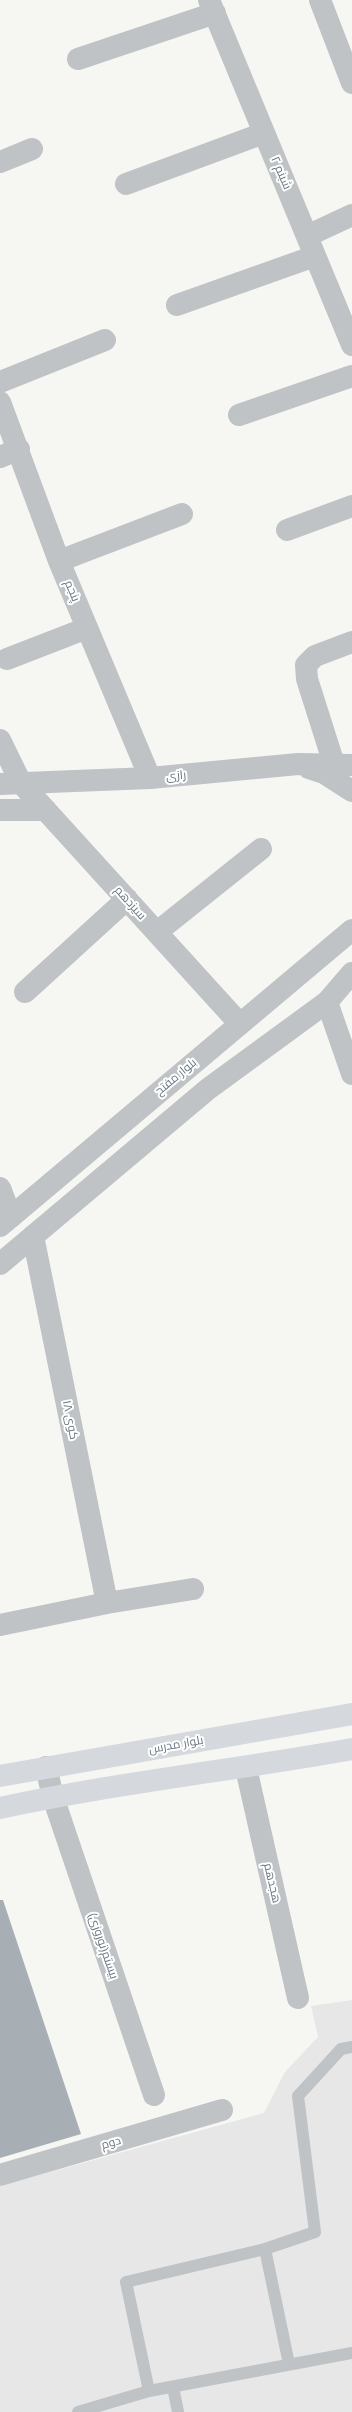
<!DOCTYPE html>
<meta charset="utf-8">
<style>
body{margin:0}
canvas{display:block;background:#f6f6f3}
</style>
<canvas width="352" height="2412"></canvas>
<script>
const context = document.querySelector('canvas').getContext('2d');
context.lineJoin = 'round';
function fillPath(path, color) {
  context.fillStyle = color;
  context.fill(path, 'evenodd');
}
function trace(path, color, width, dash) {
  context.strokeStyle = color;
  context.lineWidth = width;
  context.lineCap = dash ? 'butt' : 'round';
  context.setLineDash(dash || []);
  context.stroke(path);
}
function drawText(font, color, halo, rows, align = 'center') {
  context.font = font + ' "PT Sans",Cairo,sans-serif';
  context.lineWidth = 4;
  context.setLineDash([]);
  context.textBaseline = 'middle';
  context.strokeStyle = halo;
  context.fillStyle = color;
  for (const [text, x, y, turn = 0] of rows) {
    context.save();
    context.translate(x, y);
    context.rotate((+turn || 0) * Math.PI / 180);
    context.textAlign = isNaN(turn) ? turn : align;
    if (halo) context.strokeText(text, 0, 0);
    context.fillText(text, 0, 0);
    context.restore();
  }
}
fillPath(new Path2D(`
 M 352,2000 L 352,2412 L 0,2412 L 0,2186 L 264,2113 L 285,2072 L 318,2037 L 311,2006 Z`), '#e6e7e6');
fillPath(new Path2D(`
 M 0,1900 L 3,1900 L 81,2134 L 0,2158 Z`), '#a8afb4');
trace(new Path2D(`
 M 265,2249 L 315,2232 L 298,2096 L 341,2049 L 352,2047
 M 173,2387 L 178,2412
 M 149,2391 L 126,2282 L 265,2249 L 289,2364
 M 78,2412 L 149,2391 L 352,2353`), '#bfc3c6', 12);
trace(new Path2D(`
 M 209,0 L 352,345
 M 320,0 L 352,83
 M 78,59 L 215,13
 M 0,162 L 32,149
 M 126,184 L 264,133
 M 307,236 L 352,215
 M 177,305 L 315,256
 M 0,382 L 105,340
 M 0,402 L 59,561 L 150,778
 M 239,415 L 352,376
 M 0,457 L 19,449
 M 287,530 L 352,506
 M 59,561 L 182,514
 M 7,659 L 87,628
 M 0,740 L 21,783 L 239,1023
 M 334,764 L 307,679 L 306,665 L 315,656 L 352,642
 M 0,810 L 46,810
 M 157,932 L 261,849
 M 25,992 L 127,899
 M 327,1002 L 352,1074
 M 0,1188 L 11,1217
 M 33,1236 L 107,1603
 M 0,1625 L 107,1603 L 193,1589
 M 46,1767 L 53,1797 L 154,2095
 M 246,1768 L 298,1998
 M 0,2175 L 222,2110`), '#bfc3c6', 22);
trace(new Path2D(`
 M 309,768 L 324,773 L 352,791
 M 0,784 L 150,778 L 298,764 L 352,765
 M 0,1226 L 352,930
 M 0,1264 L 208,1089 L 327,1002 L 352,973`), '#bfc3c6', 22);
trace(new Path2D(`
 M 0,1776 L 352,1714
 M 0,1808 C 116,1783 235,1770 352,1749`), '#d5d8dc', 22);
drawText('12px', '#687581', '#fff', [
 ["شبنم ۲",281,173,67],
 ["پنجم",72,591,67],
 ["رازی",176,776,-5],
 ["سیزدهم",130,903,48],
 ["بلوار مفتح",176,1077,-40],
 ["کوی ۱۸",70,1420,79],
 ["بلوار مدرس",176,1745,-10],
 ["هجدهم",272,1883,77],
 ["بیستم(نوروزی)",103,1946,71],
 ["دوم",111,2143,-16]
]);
</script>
